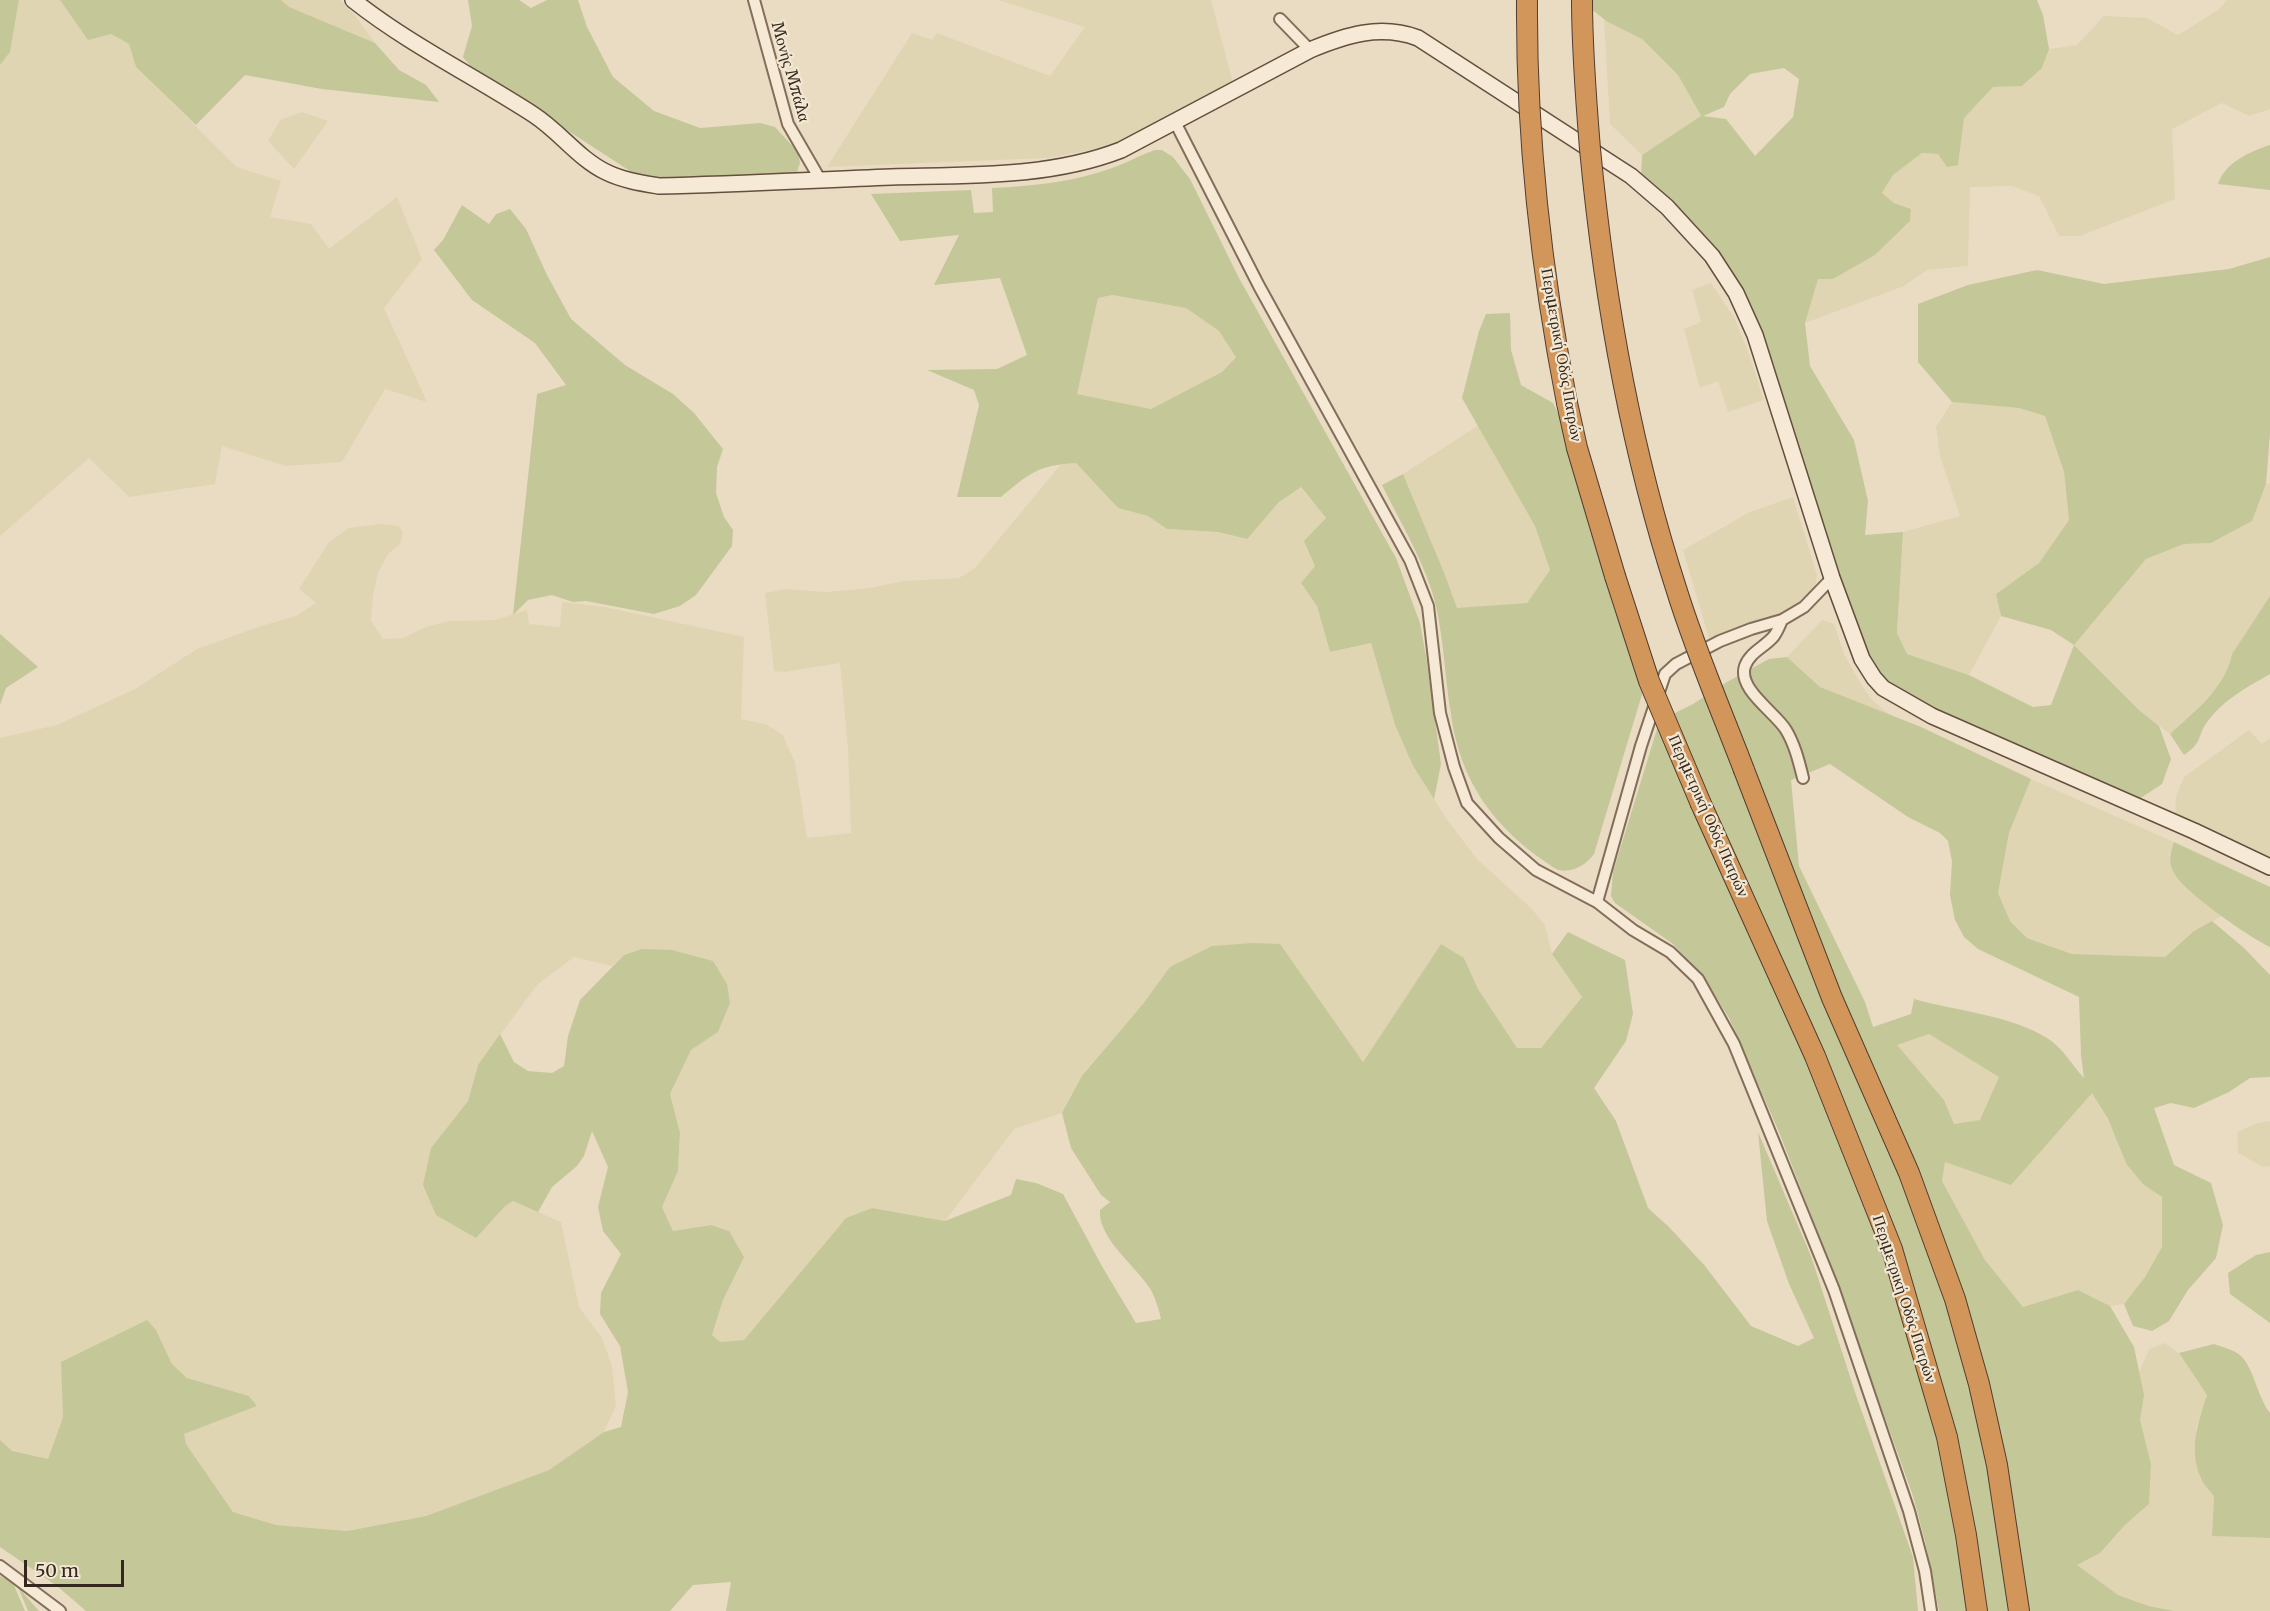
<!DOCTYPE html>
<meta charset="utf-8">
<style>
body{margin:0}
#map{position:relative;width:2270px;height:1611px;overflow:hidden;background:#eadcc3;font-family:Merriweather,serif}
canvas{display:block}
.scale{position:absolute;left:24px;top:1560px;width:100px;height:27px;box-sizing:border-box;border:3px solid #34271e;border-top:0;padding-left:8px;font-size:18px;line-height:21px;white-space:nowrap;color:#34271e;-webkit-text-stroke:4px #f2e7d2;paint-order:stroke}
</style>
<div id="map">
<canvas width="2270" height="1611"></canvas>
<div class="scale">50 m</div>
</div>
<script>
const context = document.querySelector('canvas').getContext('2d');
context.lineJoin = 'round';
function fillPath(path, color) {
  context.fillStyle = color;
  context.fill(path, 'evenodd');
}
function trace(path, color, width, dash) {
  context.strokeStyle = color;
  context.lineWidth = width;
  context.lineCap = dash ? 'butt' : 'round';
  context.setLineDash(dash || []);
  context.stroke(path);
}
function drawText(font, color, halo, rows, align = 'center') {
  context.font = font + ' Merriweather,serif';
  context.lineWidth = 4.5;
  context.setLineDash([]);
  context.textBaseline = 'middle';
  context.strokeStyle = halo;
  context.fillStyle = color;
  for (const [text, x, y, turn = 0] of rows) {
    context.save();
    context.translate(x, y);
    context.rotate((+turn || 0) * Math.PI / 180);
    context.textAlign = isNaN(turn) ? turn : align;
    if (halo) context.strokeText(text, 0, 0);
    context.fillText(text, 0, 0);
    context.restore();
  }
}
fillPath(new Path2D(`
 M 19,0 L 60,0 L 88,39 L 111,34 L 129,44 L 136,67 L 237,167 L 281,181 L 270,217 L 311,224 L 329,249 L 397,197 L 422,259 L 384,308 L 427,402 L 385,389 L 342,462 L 286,466 L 222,446 L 215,484 L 129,497 L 89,458 L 0,536 L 0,65 L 10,52 Z
 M 281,0 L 340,0 L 354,14 L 375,43 L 288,7 Z
 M 998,0 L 1211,0 L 1233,83 L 1122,142 L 1091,150 L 1047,158 L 827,167 L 912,33 L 932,40 L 937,33 L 1050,76 L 1085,27 Z
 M 2227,0 L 2270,0 L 2270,109 L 2249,116 L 2222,103 L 2172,129 L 2175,199 L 2080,236 L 2059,236 L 2039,196 L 2012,186 L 1970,187 L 1968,266 L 1927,270 L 1904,286 L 1805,323 L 1818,278 L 1833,279 L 1875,255 L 1910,221 L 1911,209 L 1894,203 L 1882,193 L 1893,175 L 1922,153 L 1938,154 L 1958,165 L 1963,118 L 1993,87 L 2022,86 L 2042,68 L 2049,49 L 2077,45 L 2104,16 L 2147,18 L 2178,35 L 2218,10 Z
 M 1604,19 L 1642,39 L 1678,75 L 1701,117 L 1642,155 L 1610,124 Z
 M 302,112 L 328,121 L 294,169 L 268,141 L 280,120 Z
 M 1711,283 L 1735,319 L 1749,354 L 1764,400 L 1728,412 L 1718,381 L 1700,388 L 1684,329 L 1701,322 L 1692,290 Z
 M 1112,295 L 1186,308 L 1219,331 L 1236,356 L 1222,372 L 1151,409 L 1076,394 L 1098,298 Z
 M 1952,402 L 2019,408 L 2045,416 L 2064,472 L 2069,520 L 2039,563 L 1997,593 L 2001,616 L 1969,675 L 1907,654 L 1897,633 L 1903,532 L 1960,516 L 1940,456 L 1936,427 Z
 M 1479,425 L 1535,526 L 1550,570 L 1527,603 L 1457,609 L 1445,575 L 1403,474 Z
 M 1062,463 L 1076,463 L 1118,508 L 1148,516 L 1167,529 L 1218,532 L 1246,539 L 1279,502 L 1300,487 L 1326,518 L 1305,541 L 1315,566 L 1301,583 L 1317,606 L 1330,652 L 1371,643 L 1395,725 L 1413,766 L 1448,821 L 1477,859 L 1531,908 L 1545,925 L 1552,954 L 1582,997 L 1541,1048 L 1517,1049 L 1478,989 L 1464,958 L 1441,944 L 1363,1062 L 1292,963 L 1108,1077 L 1062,1113 L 1014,1129 L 945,1221 L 872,1208 L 846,1218 L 744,1340 L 720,1342 L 712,1335 L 723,1300 L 711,1225 L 673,1231 L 662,1207 L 678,1171 L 680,1133 L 670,1094 L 691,1050 L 718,1032 L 624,955 L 612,966 L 574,957 L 537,985 L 478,1065 L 468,1101 L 431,1148 L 504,1207 L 513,1201 L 561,1222 L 579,1307 L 602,1338 L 612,1366 L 616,1406 L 604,1432 L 549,1470 L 426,1516 L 347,1531 L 276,1525 L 233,1512 L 186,1444 L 183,1434 L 257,1406 L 249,1396 L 187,1378 L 172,1364 L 156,1330 L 62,1362 L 63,1417 L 48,1459 L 12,1451 L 0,1440 L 0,738 L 57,725 L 135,689 L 197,649 L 261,626 L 296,616 L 316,603 L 299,589 L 329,542 L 349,528 L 381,524 L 399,526 L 403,533 L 400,544 L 388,554 L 378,573 L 373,596 L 371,621 L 383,639 L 403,638 L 426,627 L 449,621 L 495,620 L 527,610 L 529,624 L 560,627 L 562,602 L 605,607 L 744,637 L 741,719 L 765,724 L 782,734 L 795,762 L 807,838 L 851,833 L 848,748 L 840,663 L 784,672 L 774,671 L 765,593 L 786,589 L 826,592 L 870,588 L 903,581 L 959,578 L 975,568 Z
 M 2270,483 L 2270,596 L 2232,654 L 2230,665 L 2218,686 L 2196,710 L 2170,734 L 2139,710 L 2074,645 L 2146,559 L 2184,544 L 2211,543 L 2252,521 L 2266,484 Z
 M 1793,497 L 1817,575 L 1815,586 L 1804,603 L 1779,615 L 1709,638 L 1683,550 L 1750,512 Z
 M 1822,620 L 1834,624 L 1844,654 L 1859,681 L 1872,700 L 1893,717 L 1820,687 L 1787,657 Z
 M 2249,730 L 2262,744 L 2270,738 L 2270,861 L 2175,816 L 2176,796 L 2184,777 Z
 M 2031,779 L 2174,842 L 2169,855 L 2174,874 L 2193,893 L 2222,916 L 2194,931 L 2165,957 L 2072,954 L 2027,938 L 2010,921 L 1998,893 L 2009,833 Z
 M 1929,1034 L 2000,1077 L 1980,1120 L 1954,1124 L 1944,1100 L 1896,1045 Z
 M 2092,1092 L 2144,1185 L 2162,1197 L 2162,1247 L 2145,1277 L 2124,1304 L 2110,1306 L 2078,1290 L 2023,1307 L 1985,1260 L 1942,1181 L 1945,1162 L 2011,1184 Z
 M 2270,1121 L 2270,1166 L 2263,1167 L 2238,1153 L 2237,1132 L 2257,1123 Z
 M 2165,1343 L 2179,1353 L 2207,1395 L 2196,1427 L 2200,1478 L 2214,1496 L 2212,1536 L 2270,1538 L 2270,1611 L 2175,1611 L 2150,1606 L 2118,1595 L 2076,1565 L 2100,1553 L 2125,1525 L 2149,1504 L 2151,1464 L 2140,1420 L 2144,1395 L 2139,1372 L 2149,1349 Z`), '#dfd5b2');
fillPath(new Path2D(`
 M 0,0 L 19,0 L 10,52 L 0,65 Z
 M 60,0 L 281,0 L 289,7 L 375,43 L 399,70 L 426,85 L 439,102 L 322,89 L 245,75 L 196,125 L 136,67 L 129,44 L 111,34 L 88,40 Z
 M 468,0 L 519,0 L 531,8 L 547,0 L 578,0 L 587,27 L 613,77 L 654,111 L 700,128 L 760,123 L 775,127 L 798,152 L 800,163 L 797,172 L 767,178 L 669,178 L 633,173 L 536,110 L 476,73 L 463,57 L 472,26 Z
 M 1579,0 L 2037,0 L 2043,15 L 2049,49 L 2042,68 L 2022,86 L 1993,87 L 1964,118 L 1958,165 L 1947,167 L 1938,154 L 1922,153 L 1893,175 L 1882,193 L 1894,203 L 1911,209 L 1910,221 L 1875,255 L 1833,279 L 1818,279 L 1805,323 L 1810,366 L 1854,440 L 1868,501 L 1865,535 L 1903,532 L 1897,633 L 1907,654 L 1969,675 L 2033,707 L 2051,705 L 2074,645 L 2051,630 L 2001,616 L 1996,594 L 2039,563 L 2069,520 L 2064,472 L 2045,416 L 2019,408 L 1952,402 L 1918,362 L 1918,304 L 1968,285 L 2037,270 L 2104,284 L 2229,269 L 2270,257 L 2270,433 L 2266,484 L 2252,521 L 2211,543 L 2184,544 L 2146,559 L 2074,645 L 2139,710 L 2159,726 L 2171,759 L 2162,784 L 2136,801 L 1913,702 L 1878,675 L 1852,622 L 1751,315 L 1641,177 L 1642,155 L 1701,116 L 1678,75 L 1642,39 L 1608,22 ZM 1784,68 L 1799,79 L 1793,117 L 1755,156 L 1726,119 L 1703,116 L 1724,107 L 1730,94 L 1750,74 Z
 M 2270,145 L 2270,190 L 2218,184 C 2226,162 2249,152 2270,145 Z
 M 1155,150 L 1162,150 L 1173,157 L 1190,179 L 1239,278 L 1396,558 L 1420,623 L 1427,662 L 1441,764 L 1434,799 L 1413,766 L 1395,725 L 1371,643 L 1330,652 L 1317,606 L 1301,583 L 1315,566 L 1304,541 L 1326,518 L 1301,487 L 1279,502 L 1247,539 L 1218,532 L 1167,529 L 1148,516 L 1118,508 L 1076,463 C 1037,465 1029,474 1001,497 L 957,497 L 979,405 L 974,390 L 927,370 L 997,369 L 1027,355 L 1000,278 L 934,285 L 959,235 L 900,241 L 871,194 L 971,190 L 974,213 L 993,212 L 992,188 C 1033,186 1074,182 1112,168 C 1127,163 1140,155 1155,150 ZM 1112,295 L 1186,308 L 1219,331 L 1236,357 L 1222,372 L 1151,409 L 1077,394 L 1098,298 Z
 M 462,205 L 489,224 L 496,214 L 510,209 L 526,229 L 547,275 L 571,319 L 625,365 L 673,394 L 694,413 L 723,449 L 717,467 L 716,493 L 724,517 L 733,530 L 732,546 L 696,595 L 680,606 L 654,614 L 586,601 L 573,602 L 552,595 L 528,600 L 513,615 L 537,394 L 566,385 L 535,343 L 472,300 L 434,250 L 443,240 Z
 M 1510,313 L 1511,350 L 1521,385 L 1553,403 L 1563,424 L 1585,513 L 1615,612 L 1643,691 L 1594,854 C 1586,865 1573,873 1559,870 C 1555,869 1550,865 1547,863 C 1493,827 1460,780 1451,715 C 1445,679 1444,642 1436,606 C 1426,564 1401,524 1382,485 L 1403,474 L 1445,575 L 1457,608 L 1527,603 L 1550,570 L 1535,526 L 1462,398 L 1479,331 L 1486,314 Z
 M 2270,596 L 2270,674 C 2247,687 2223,700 2207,722 C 2196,738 2204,741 2184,755 L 2170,734 C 2194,712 2226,687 2232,654 Z
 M 0,634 L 38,667 L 6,688 L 0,705 Z
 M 1787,657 L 1820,687 L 1921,727 L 2031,779 L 2009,833 L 1998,893 L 2010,921 L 2027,938 L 2072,954 L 2165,957 L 2194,931 L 2212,921 L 2244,948 L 2270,975 L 2270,1077 L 2250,1078 L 2229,1092 L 2194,1108 L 2171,1103 L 2154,1108 L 2174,1165 L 2211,1183 L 2223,1225 L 2216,1258 L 2188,1290 L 2169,1321 L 2152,1331 L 2133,1326 L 2124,1304 L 2145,1277 L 2162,1247 L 2162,1197 L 2144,1185 L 2127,1165 L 2108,1119 L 2092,1093 L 2011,1185 L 1945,1162 L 1942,1181 L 1985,1260 L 2023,1307 L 2078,1290 L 2110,1306 L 2134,1347 L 2144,1395 L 2140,1420 L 2151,1464 L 2149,1504 L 2125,1525 L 2100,1553 L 2077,1565 L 2118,1595 L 2149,1606 L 2175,1611 L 1939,1611 L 1925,1541 L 1913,1496 L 1827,1256 L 1779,1132 L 1729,1018 L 1702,975 L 1673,944 L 1615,903 L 1611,896 L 1613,872 L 1657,729 L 1671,715 L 1693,704 L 1727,682 L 1769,659 ZM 1830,764 L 1908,817 L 1940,833 L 1948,841 L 1952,861 L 1950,895 L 1955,920 L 1964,937 L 1978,949 L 2079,997 L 2081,1055 L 2084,1078 C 2072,1065 2063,1048 2047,1038 C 2011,1015 1956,1011 1914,999 L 1911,1014 L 1873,1027 L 1865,1002 L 1799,866 L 1791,780 ZM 1929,1034 L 1999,1077 L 1980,1120 L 1954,1124 L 1944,1100 L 1897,1045 Z
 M 2174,842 L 2270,887 L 2270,947 C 2249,937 2185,893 2174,873 C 2168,862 2170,853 2174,842 Z
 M 1568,932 L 1625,960 L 1633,1014 L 1626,1041 L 1594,1088 L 1616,1121 L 1648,1208 L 1669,1227 L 1705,1266 L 1751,1326 L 1798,1346 L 1814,1338 L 1789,1284 L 1767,1221 L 1758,1132 L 1811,1256 L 1856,1395 L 1913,1557 L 1918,1611 L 726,1611 L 731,1582 L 693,1585 L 670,1611 L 86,1611 L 57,1586 L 0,1547 L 0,1440 L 12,1451 L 48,1459 L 63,1417 L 61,1362 L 147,1320 L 156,1330 L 172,1364 L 187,1378 L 249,1396 L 257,1406 L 184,1434 L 186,1444 L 233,1512 L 276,1525 L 347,1531 L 426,1516 L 549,1470 L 604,1432 L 621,1427 L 628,1392 L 620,1346 L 600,1314 L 601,1293 L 621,1254 L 603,1231 L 598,1207 L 608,1167 L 592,1131 L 584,1156 L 577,1166 L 552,1187 L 538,1212 L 513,1201 L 504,1207 L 476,1238 L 436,1215 L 423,1185 L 431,1148 L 468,1101 L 478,1065 L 500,1034 L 514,1062 L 528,1071 L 552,1073 L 564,1066 L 568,1036 L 580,1000 L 624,955 L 642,949 L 672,950 L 713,961 L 727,984 L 730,1003 L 718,1032 L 691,1050 L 670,1094 L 680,1133 L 678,1171 L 662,1207 L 673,1231 L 711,1225 L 729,1231 L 744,1257 L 723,1300 L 712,1335 L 720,1342 L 744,1340 L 846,1218 L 872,1208 L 945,1221 L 1011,1195 L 1016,1179 L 1036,1183 L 1063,1194 L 1103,1268 L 1136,1323 L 1161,1319 C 1159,1310 1156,1300 1152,1292 C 1140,1269 1097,1239 1100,1210 L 1110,1202 L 1101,1195 L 1071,1148 L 1062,1113 L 1082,1076 L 1143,1004 L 1170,967 L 1212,946 L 1253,943 L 1280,944 L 1363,1062 L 1441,944 L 1464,958 L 1478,989 L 1517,1048 L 1541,1048 L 1582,997 L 1552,954 Z
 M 2270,1252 L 2270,1323 L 2230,1294 L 2228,1273 L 2256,1255 Z
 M 2214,1344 C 2222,1347 2235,1350 2241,1356 C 2254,1369 2258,1398 2270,1413 L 2270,1538 L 2212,1536 L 2214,1496 C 2209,1490 2202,1483 2200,1476 C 2189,1448 2198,1422 2207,1395 L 2179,1353 Z
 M 0,1576 L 13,1583 L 25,1611 L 0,1611 Z
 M 18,1587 L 39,1611 L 28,1611 Z`), '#c4c798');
const street = new Path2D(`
 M 754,0 L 788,124 L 821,181
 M 1280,19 L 1310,50
 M 1175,122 L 1259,286 L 1410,560 L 1428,606 L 1440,713 L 1454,767 L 1467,803 L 1499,838 L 1536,870 L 1597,902 L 1633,930 L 1670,952 L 1698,979 L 1734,1044 L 1834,1290 L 1909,1511 L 1925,1571 L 1931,1611
 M 1782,620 C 1780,625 1777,632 1774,636 C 1765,647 1750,652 1745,666 C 1737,689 1776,713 1786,730 C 1795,745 1799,762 1803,778
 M 1597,902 L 1641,746 L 1665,674 L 1676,664 L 1720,641 L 1751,629 L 1782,620 L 1804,607 L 1832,578
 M 0,1566 L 60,1611`);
const secondary = new Path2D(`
 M 353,0 C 410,45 474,76 534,115 C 560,132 579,159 606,172 C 622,180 641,183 659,186 C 736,184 814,180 891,177 C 967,175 1049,178 1121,150 L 1310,50 C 1346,35 1380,24 1418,38 L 1631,176 L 1667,207 L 1712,256 L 1736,293 L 1755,335 L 1832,578 L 1862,659 L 1874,678 L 1883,688 L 1932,716 L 2194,831 L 2270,867`);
const highway = new Path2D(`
 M 1567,403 L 1577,448 L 1615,576
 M 1744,770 L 1832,998 L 1909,1173 L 1955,1299 L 1979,1384 L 1997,1465 L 2019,1611
 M 1701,804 L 1815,1056 L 1892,1249 L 1947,1437 L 1966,1535 L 1977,1611`);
trace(street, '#836e5c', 14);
trace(secondary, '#644f3f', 18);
trace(highway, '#513d30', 22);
trace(street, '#f6ead6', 10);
trace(secondary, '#f6ead6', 15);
trace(highway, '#d2965b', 20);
const highwayBridge = new Path2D(`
 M 1527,0 C 1526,135 1541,270 1567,403
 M 1582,0 C 1582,50 1586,100 1590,149 C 1604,297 1630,446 1676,588 C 1695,650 1721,710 1744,770
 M 1615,576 L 1649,681 L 1701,804`);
trace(highwayBridge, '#513d30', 22, []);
trace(highwayBridge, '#d2965b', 20);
drawText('16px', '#34271e', '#f2e7d2', [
 ["Μονής Μπάλα",790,72,74],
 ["Περιμετρική Οδός Πατρών",1561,355,80],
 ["Περιμετρική Οδός Πατρών",1708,816,66],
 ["Περιμετρική Οδός Πατρών",1904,1299,72]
]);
</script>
